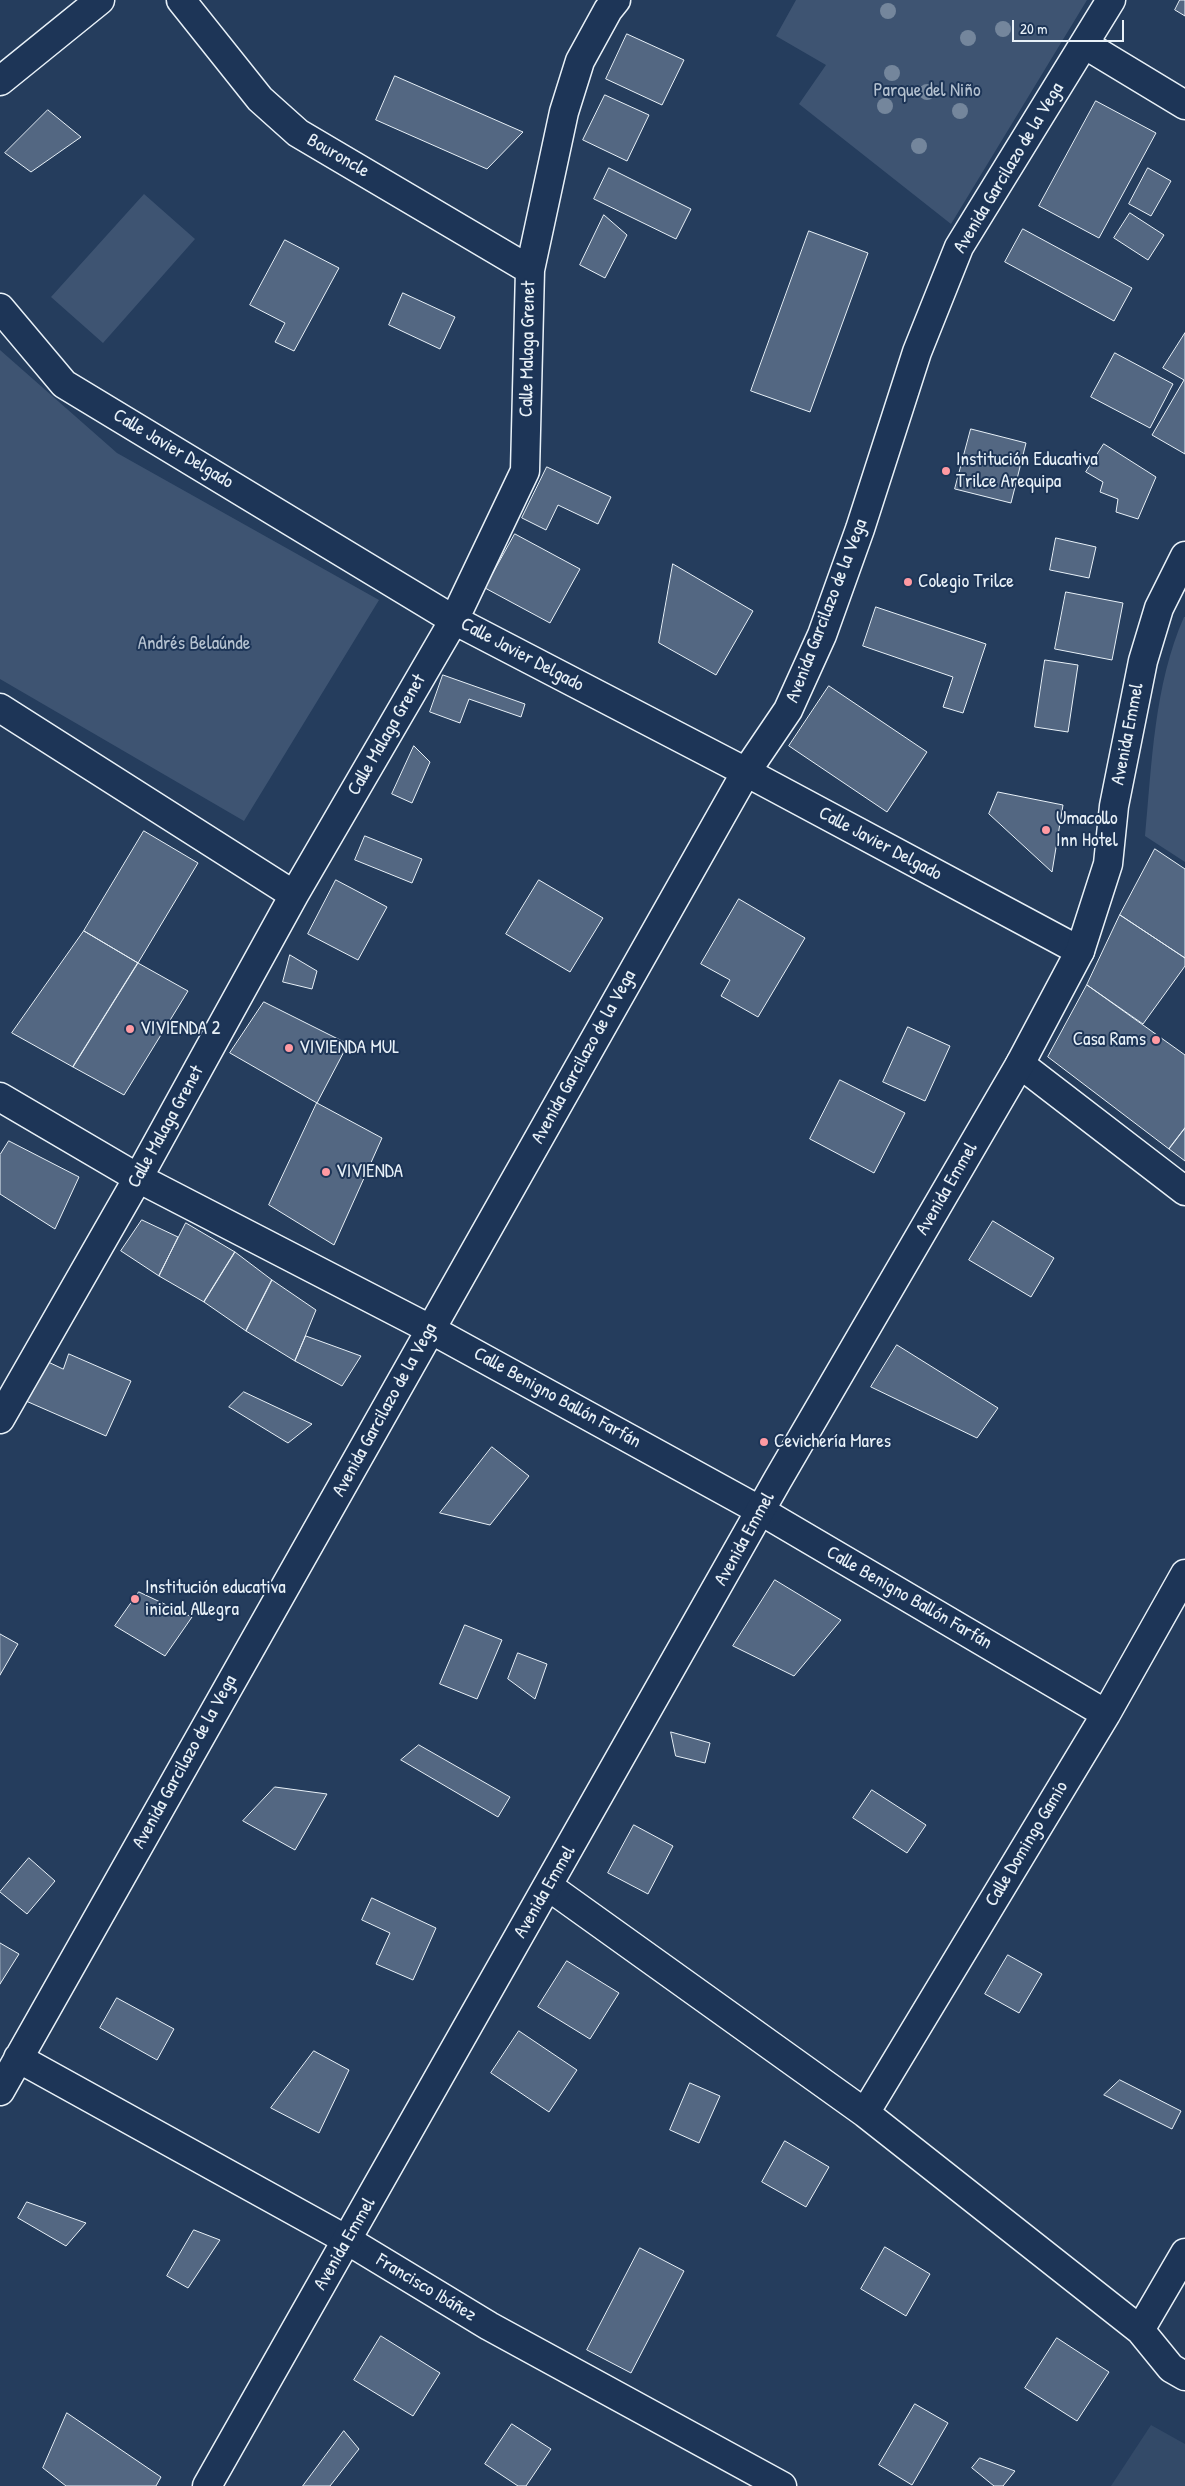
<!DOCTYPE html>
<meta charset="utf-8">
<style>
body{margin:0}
#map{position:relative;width:1185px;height:2486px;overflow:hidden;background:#253d5d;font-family:"Patrick Hand",sans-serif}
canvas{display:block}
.scale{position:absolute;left:1012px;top:20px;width:112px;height:22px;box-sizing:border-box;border:2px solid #e8f1f8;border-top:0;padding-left:6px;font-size:15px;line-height:18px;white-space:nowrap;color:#e8f1f8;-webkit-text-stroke:4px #1d3557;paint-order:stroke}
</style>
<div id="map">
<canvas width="1185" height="2486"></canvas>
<div class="scale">20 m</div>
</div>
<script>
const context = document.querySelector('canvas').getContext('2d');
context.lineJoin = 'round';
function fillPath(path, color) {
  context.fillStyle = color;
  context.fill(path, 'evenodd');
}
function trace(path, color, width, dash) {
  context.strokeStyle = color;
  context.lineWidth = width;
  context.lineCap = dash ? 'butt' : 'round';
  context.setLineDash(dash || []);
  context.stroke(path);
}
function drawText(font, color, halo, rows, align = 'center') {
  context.font = font + ' "Patrick Hand",sans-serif';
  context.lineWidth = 4;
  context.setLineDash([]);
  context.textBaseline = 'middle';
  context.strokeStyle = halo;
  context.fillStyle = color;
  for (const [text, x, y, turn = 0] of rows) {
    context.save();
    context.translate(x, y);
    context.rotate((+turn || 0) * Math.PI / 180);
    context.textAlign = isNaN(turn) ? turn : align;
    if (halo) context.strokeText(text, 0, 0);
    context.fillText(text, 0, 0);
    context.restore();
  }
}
fillPath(new Path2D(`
 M 1151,2425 L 1185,2444 L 1185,2486 L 1111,2486 Z`), '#334a68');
fillPath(new Path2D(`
 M 796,0 L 1087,0 L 951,224 L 799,104 L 826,65 L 776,36 Z
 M 144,194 L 195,239 L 103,343 L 51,297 Z
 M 0,350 L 117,453 L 379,600 L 244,821 L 0,679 Z
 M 1184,617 L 1185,617 L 1185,862 L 1145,836 C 1152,763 1154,685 1184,617 Z`), '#3e5472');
const building = new Path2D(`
 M 1180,0 L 1185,0 L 1185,16 L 1175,10 Z
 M 627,34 L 684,60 L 662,105 L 606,79 Z
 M 395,76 L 523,132 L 487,169 L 376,120 Z
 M 605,95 L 649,115 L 627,161 L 583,140 Z
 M 1096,101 L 1156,133 L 1099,238 L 1039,206 Z
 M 48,110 L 81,137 L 31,172 L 5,153 Z
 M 609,168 L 691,209 L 676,239 L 594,199 Z
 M 1148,168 L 1171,181 L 1151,216 L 1129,204 Z
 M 1130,213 L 1164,235 L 1148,260 L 1114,238 Z
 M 604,215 L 627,235 L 605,278 L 580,265 Z
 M 1023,229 L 1132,288 L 1114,321 L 1005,262 Z
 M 809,231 L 868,253 L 810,412 L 751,391 Z
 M 285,240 L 339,268 L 294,351 L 275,342 L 285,323 L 250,305 Z
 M 403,293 L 455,317 L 440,349 L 389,325 Z
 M 1185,333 L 1185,454 L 1152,435 L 1184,380 L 1163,368 Z
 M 1115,353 L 1173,384 L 1150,428 L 1091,397 Z
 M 971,429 L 1026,443 L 1011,503 L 955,489 Z
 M 1104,444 L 1156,477 L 1138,519 L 1116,512 L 1118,499 L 1100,492 L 1103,482 L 1086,472 Z
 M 547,467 L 611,497 L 598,524 L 558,505 L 546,530 L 522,518 Z
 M 515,534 L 580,569 L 550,623 L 485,588 Z
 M 1056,538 L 1096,547 L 1089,578 L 1050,570 Z
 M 673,564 L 753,611 L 716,675 L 659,643 Z
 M 1066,592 L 1123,603 L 1112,660 L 1055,649 Z
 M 876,607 L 986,644 L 963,713 L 943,707 L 953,677 L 863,646 Z
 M 1045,660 L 1078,665 L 1068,732 L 1035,727 Z
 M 443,675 L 525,704 L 521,717 L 469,699 L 460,723 L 430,712 Z
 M 829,686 L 927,752 L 887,812 L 789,746 Z
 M 414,746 L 430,762 L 412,803 L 392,794 Z
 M 998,792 L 1063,805 L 1052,872 L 989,814 Z
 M 144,831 L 198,863 L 138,963 L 84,931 Z
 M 365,836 L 422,859 L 412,883 L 355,860 Z
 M 1155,849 L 1185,869 L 1185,958 L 1120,915 Z
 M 336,880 L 387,907 L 358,960 L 308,934 Z
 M 539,880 L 603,918 L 570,972 L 506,934 Z
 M 739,899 L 805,938 L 758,1017 L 721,996 L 730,980 L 701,964 Z
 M 1120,915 L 1185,958 L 1185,966 L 1143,1024 L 1087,985 Z
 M 84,931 L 138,963 L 73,1067 L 12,1033 Z
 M 290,955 L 317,971 L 312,989 L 283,982 Z
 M 138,963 L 188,991 L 124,1095 L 73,1067 Z
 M 1087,985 L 1185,1055 L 1185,1128 L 1169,1149 L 1048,1057 Z
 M 264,1002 L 348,1044 L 317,1103 L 230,1053 Z
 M 908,1027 L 950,1046 L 925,1101 L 883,1082 Z
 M 840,1080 L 905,1113 L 874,1173 L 810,1139 Z
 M 317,1103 L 382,1138 L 334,1245 L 269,1205 Z
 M 1185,1128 L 1185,1161 L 1169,1149 Z
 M 9,1141 L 79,1177 L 55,1229 L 0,1194 L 0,1155 Z
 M 142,1220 L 178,1237 L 159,1276 L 121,1251 Z
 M 993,1221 L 1054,1258 L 1031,1297 L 969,1260 Z
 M 186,1223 L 235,1252 L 204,1302 L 159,1276 Z
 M 235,1252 L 272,1280 L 246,1331 L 204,1302 Z
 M 272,1280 L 316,1310 L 295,1361 L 246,1331 Z
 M 306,1336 L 361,1356 L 342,1386 L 295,1361 Z
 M 897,1345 L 998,1408 L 977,1438 L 871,1387 Z
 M 69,1354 L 131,1381 L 106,1436 L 26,1401 L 44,1360 L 63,1369 Z
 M 244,1392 L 312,1424 L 288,1443 L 229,1407 Z
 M 492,1447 L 529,1476 L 490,1525 L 440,1513 Z
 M 775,1580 L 841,1620 L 794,1676 L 733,1646 Z
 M 139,1592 L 192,1617 L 165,1656 L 115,1626 Z
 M 465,1625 L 502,1640 L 477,1699 L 440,1684 Z
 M 0,1634 L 18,1644 L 0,1675 Z
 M 518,1653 L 547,1664 L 535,1699 L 508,1679 Z
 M 671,1732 L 710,1743 L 705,1763 L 676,1756 Z
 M 419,1745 L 510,1797 L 498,1817 L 401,1760 Z
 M 275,1787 L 327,1794 L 295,1850 L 243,1821 Z
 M 872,1790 L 926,1825 L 907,1853 L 853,1818 Z
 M 634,1825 L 673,1846 L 648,1894 L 608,1873 Z
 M 29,1858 L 55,1881 L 27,1914 L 0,1892 Z
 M 372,1898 L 436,1928 L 413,1980 L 376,1964 L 390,1933 L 362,1920 Z
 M 0,1943 L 19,1954 L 0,1984 Z
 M 1008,1955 L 1042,1974 L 1019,2013 L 985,1994 Z
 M 567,1961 L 619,1993 L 590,2039 L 538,2007 Z
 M 117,1998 L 174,2029 L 157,2060 L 100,2028 Z
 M 519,2031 L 577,2070 L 549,2112 L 491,2073 Z
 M 314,2051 L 349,2070 L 319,2133 L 271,2108 Z
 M 1120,2080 L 1181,2111 L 1172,2129 L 1104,2095 Z
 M 690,2083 L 720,2096 L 699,2143 L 670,2130 Z
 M 785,2141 L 829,2167 L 806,2207 L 762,2182 Z
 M 27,2202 L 86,2223 L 66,2246 L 18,2218 Z
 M 194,2230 L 220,2240 L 188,2288 L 167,2276 Z
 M 885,2247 L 930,2274 L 906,2316 L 861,2289 Z
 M 640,2248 L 684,2271 L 631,2373 L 587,2350 Z
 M 381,2336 L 440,2373 L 413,2416 L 354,2380 Z
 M 1057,2338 L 1109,2372 L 1077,2421 L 1025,2388 Z
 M 915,2404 L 948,2423 L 912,2485 L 879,2465 Z
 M 67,2413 L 161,2477 L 156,2486 L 66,2486 L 43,2468 Z
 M 512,2424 L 551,2449 L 526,2486 L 518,2486 L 485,2464 Z
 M 344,2431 L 359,2449 L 330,2486 L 303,2486 Z
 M 980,2458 L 1015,2471 L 1003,2486 L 994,2486 L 972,2468 Z`);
fillPath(building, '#536782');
trace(building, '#e8f1f8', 1);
const street = new Path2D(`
 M 181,0 L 260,99 L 298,133 L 530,270
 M 1084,44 L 1185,105
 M 0,81 L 100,0
 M 0,308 L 64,384 L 454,620 L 746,772 L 1080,951
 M 0,708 L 294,895
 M 1020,1064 L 1185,1191
 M 0,1097 L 138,1178 L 430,1329 L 761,1511 L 1106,1714
 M 0,1419 L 138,1178 L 294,895 L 454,620 L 525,471 L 530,270 L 564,112 L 580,61 L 608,10 L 616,0
 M 548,1886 L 865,2113 L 1140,2330 L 1171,2368 L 1185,2376
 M 18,2058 L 347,2240 L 489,2326 L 782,2486
 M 0,2091 L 746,772 L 788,710 L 822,635 L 860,529 L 917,352 L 959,247 L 1111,0
 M 865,2113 L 1106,1714 L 1185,1574
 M 1140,2330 L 1185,2253`);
const secondary = new Path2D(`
 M 207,2486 L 777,1481 L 1020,1064 L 1080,951 L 1108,864 L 1114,806 L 1143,661 L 1159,608 L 1185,556`);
trace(street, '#e8f1f8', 31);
trace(secondary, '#e8f1f8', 31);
trace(street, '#1d3557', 28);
trace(secondary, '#1d3557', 28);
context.fillStyle = '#74869c';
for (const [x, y] of [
 [888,11],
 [1003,29],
 [968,38],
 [892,73],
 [927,92],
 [885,106],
 [960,111],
 [919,146]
]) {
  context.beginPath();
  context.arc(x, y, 8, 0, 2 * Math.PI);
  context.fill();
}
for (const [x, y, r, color] of [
 [946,471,5,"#ff9aa2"],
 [908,582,5,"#ff9aa2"],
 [1046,830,5,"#ff9aa2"],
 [130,1029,5,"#ff9aa2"],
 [1156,1040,5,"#ff9aa2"],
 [289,1048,5,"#ff9aa2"],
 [326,1172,5,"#ff9aa2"],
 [764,1442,5,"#ff9aa2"],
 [135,1599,5,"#ff9aa2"]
]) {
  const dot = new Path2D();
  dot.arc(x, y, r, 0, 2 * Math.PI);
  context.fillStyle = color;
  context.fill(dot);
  trace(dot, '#1d3557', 2);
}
drawText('19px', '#b5c2d0', '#1d3557', [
 ["Parque del Niño",927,91],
 ["Andrés Belaúnde",194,644]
]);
drawText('19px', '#e8f1f8', '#1d3557', [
 ["Bouroncle",338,156,30],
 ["Avenida Garcilazo de la Vega",1009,168,-59],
 ["Calle Malaga Grenet",528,349,-89],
 ["Calle Javier Delgado",173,449,31],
 ["Avenida Garcilazo de la Vega",827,611,-69],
 ["Calle Javier Delgado",522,655,28],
 ["Avenida Emmel",1128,734,-79],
 ["Calle Malaga Grenet",387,735,-60],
 ["Calle Javier Delgado",880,844,28],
 ["Avenida Garcilazo de la Vega",584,1057,-61],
 ["Calle Malaga Grenet",166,1127,-61],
 ["Avenida Emmel",947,1189,-60],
 ["Calle Benigno Ballón Farfán",557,1398,29],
 ["Avenida Garcilazo de la Vega",385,1410,-61],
 ["Avenida Emmel",745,1539,-61],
 ["Calle Benigno Ballón Farfán",909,1598,30],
 ["Avenida Garcilazo de la Vega",185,1762,-61],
 ["Calle Domingo Gamio",1027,1844,-59],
 ["Avenida Emmel",545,1892,-60],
 ["Avenida Emmel",345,2244,-60],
 ["Francisco Ibáñez",426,2288,31]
]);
drawText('19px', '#e8f1f8', '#1d3557', [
 ["Institución Educativa",956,460],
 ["Trilce Arequipa",956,482],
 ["Colegio Trilce",918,582],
 ["Umacollo",1056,819],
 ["Inn Hotel",1056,841],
 ["VIVIENDA 2",140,1029],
 ["Casa Rams",1146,1040,"right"],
 ["VIVIENDA MUL",299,1048],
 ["VIVIENDA",336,1172],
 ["Cevichería Mares",774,1442],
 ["Institución educativa",145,1588],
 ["inicial Allegra",145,1610]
], 'left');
</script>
